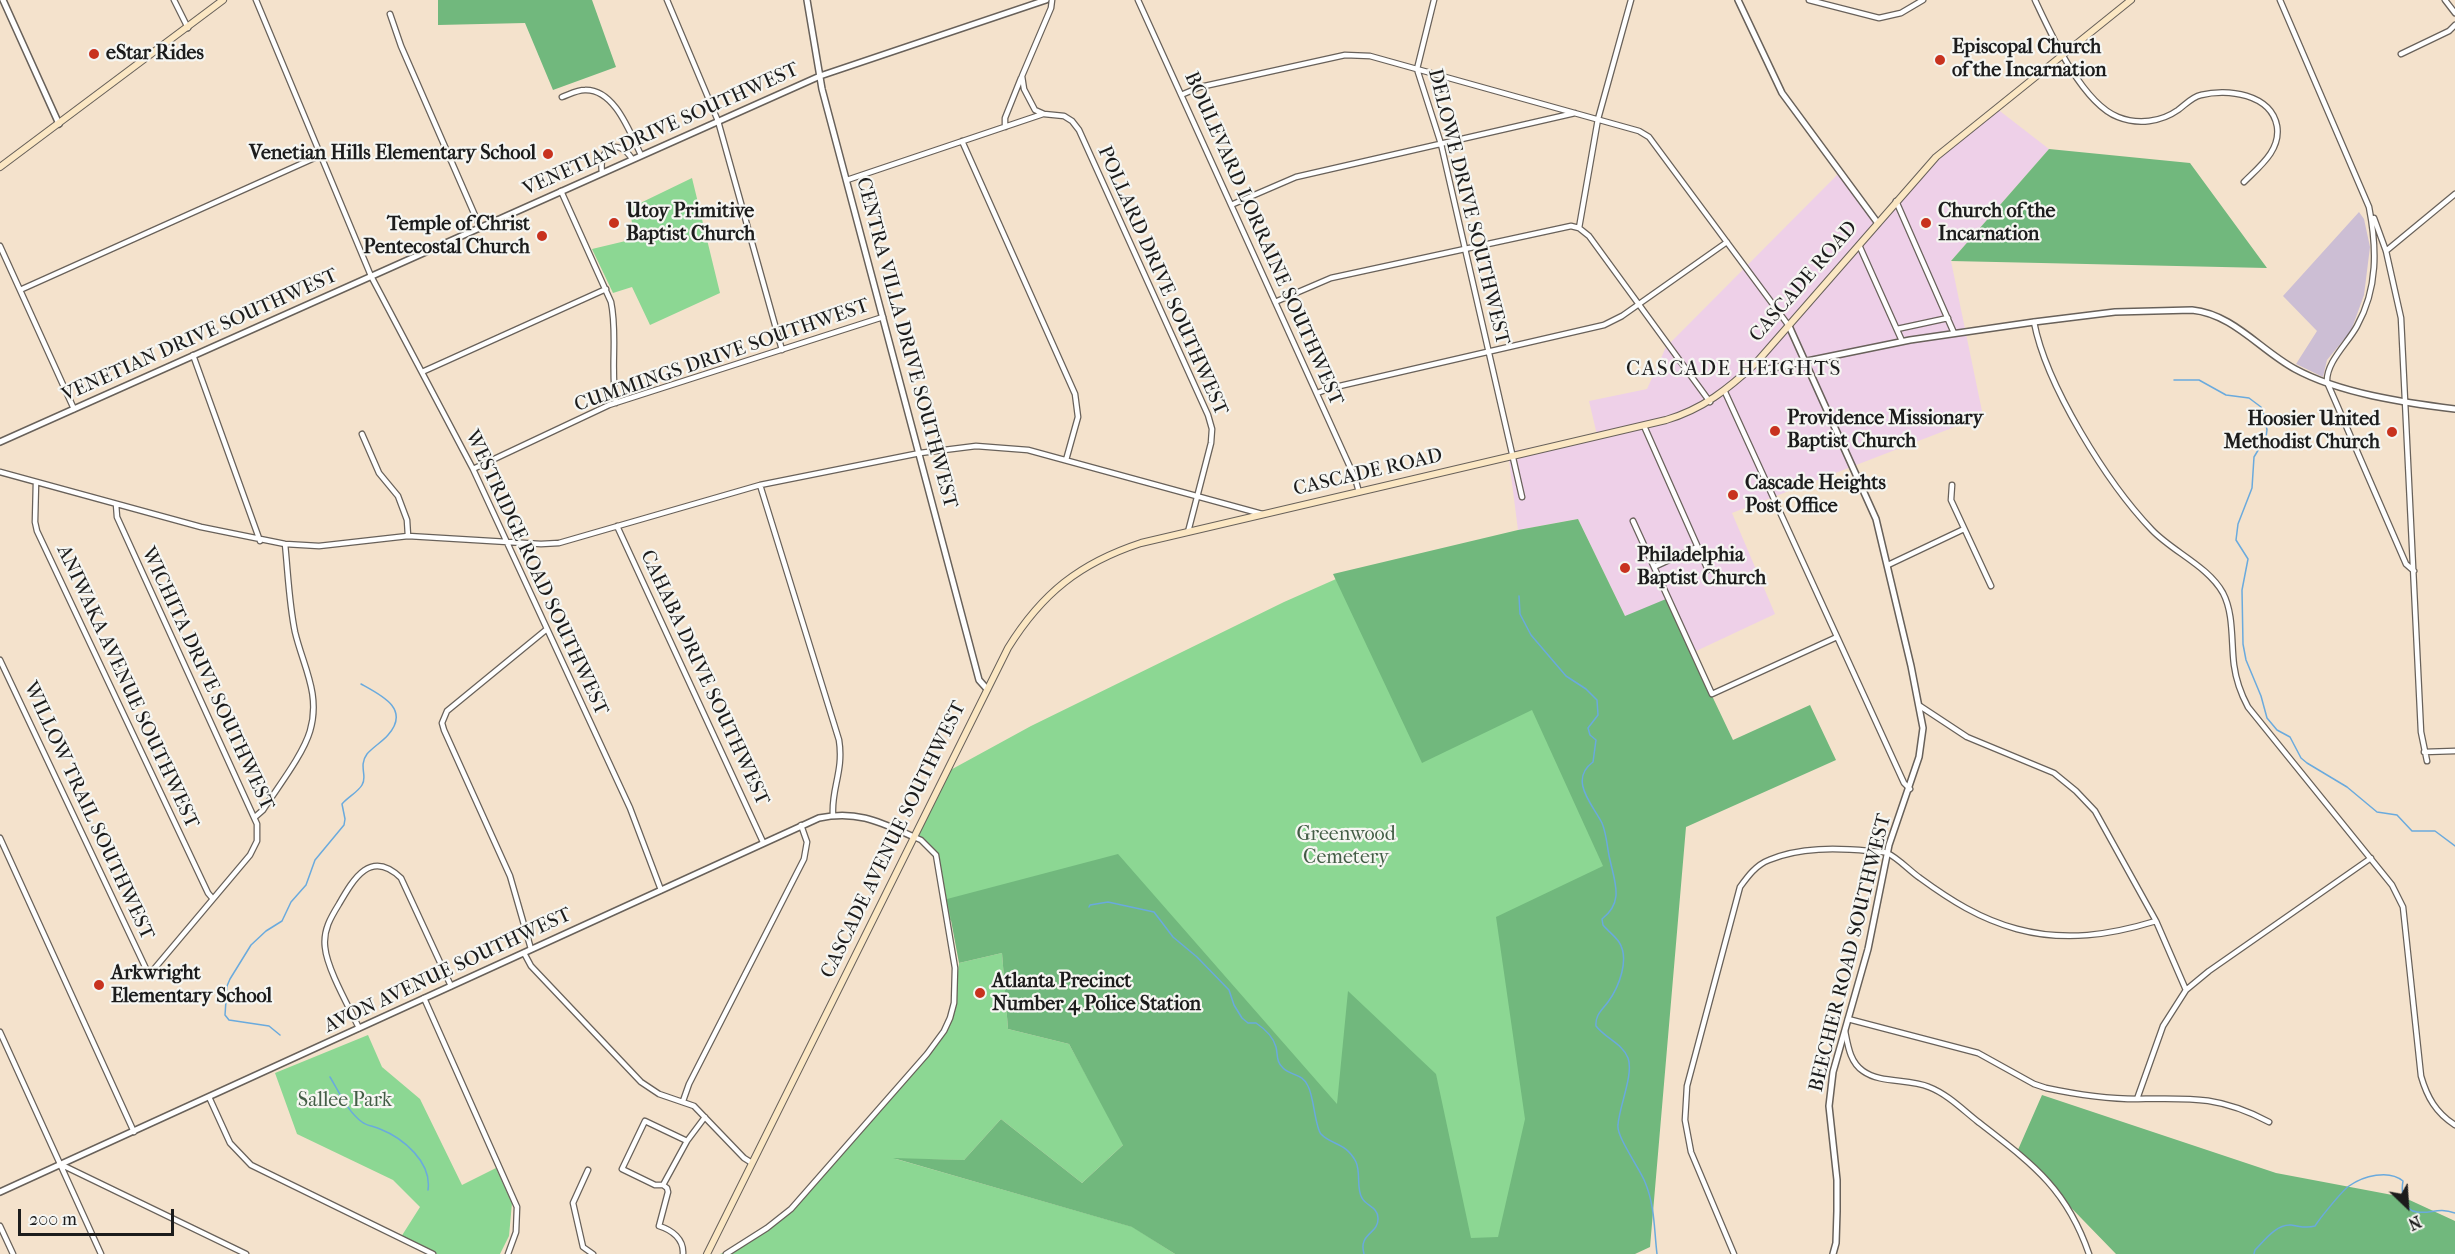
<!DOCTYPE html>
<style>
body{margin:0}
#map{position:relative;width:2455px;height:1254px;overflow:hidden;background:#f4e2cc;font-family:"IM FELL French Canon",serif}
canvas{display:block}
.north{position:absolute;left:2377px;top:1176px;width:60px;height:60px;-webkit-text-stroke:4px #f6f6f2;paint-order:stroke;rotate:155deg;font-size:16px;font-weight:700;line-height:24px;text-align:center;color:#1c1c1c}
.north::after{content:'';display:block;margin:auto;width:21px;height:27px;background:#1c1c1c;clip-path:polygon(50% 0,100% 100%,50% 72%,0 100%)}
.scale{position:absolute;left:18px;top:1209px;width:156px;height:27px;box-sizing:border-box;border:3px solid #1c1c1c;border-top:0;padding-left:8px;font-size:18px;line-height:21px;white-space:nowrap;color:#1c1c1c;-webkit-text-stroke:4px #f6f6f2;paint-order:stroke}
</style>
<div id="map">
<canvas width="2455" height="1254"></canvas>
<div class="north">N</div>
<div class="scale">200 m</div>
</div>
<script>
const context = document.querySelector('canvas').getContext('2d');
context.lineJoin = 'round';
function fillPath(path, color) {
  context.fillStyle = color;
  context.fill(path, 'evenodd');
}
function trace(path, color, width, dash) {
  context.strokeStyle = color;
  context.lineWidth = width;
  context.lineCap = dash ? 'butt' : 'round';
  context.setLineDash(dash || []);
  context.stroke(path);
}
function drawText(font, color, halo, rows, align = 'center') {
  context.font = font + ' "IM FELL French Canon",serif';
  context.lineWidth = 4.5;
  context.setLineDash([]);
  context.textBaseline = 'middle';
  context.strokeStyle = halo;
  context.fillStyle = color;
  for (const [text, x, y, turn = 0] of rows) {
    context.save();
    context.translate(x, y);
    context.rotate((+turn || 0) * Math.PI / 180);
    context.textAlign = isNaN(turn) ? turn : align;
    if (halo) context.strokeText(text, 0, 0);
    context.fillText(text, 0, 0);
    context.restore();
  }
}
fillPath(new Path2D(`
 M 1996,108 L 2049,149 L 1951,261 L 1983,416 L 1732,513 L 1775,614 L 1692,653 L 1625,616 L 1578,519 L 1518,530 L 1508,452 L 1597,435 L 1589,401 L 1647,389 L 1666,347 L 1840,172 L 1879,224 L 1910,182 Z`), '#eed0e8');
fillPath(new Path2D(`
 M 2359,212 L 2364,219 L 2370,247 L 2364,295 L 2351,331 L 2327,360 L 2323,377 L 2296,364 L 2317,331 L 2283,296 Z`), '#ccbed4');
fillPath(new Path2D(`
 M 692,178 L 720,293 L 650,325 L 632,287 L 613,293 L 592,249 L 634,239 L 630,208 Z
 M 1361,568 L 1538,683 L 1619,858 L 1557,1254 L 1431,1254 L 1358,1124 L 948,919 L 936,855 L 914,837 L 945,773 L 1031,726 L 1284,602 Z
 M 1002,953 L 1008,1029 L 1069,1044 L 1124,1144 L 1082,1183 L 1001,1119 L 964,1160 L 896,1159 L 1133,1227 L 1175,1254 L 720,1254 C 786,1233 838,1154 882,1103 C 899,1083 925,1059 939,1037 C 953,1014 956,989 959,963 Z
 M 368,1035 L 382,1067 L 420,1099 L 462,1185 L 496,1168 L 512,1203 L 509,1236 L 500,1254 L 437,1254 L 401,1237 L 420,1207 L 393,1180 L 297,1134 L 275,1073 Z`), '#8cd793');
fillPath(new Path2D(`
 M 438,0 L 592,0 L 616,67 L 553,90 L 525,23 L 438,25 Z
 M 2049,149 L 2190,163 L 2267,268 L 1951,261 Z
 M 1578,519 L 1625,616 L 1666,599 L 1733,740 L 1810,705 L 1836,760 L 1686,827 L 1650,1247 L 1635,1254 L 1175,1254 L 1132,1227 L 893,1158 L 964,1160 L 1001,1119 L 1082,1183 L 1123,1145 L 1069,1044 L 1008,1029 L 1002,953 L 959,963 L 947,899 L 1118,854 L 1337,1104 L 1348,991 L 1436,1074 L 1471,1238 L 1498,1237 L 1525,1119 L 1496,917 L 1603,866 L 1532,710 L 1422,763 L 1333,574 L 1518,530 Z
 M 2042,1095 L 2276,1173 L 2403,1197 L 2455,1221 L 2455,1254 L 2116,1254 L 2017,1152 Z`), '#71b87d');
trace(new Path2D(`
 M 2174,380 L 2199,380 L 2226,395 L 2249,398 L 2261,407 L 2264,415 L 2267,430 L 2266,437 L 2254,457 L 2252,488 L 2238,524 L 2236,540 L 2248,559 L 2242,590 L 2243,644 L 2246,660 L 2261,696 L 2267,718 L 2277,730 L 2290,737 L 2301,758 L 2307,763 L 2347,787 L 2377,812 L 2397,815 L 2412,831 L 2435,831 L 2455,846
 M 1519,596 L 1520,614 L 1531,635 L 1566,676 L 1586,689 L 1597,700 L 1598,715 L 1588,728 L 1590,735 L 1596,740 L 1593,762 C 1568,780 1593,805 1602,823 C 1607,835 1607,848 1610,860 C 1615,883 1624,902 1602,919 L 1603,925 C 1608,931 1615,936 1619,942 C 1630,959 1619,987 1608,1002 C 1602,1010 1595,1015 1596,1026 C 1605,1038 1623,1044 1628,1058 C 1634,1074 1619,1107 1618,1125 C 1616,1136 1640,1169 1645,1182 C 1655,1206 1654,1229 1657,1254
 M 1089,907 L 1090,905 L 1108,902 L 1154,912 L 1173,937 L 1197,957 L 1229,990 L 1234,1005 L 1242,1018 L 1248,1023 L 1256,1023 C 1265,1029 1273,1036 1276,1047 C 1278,1055 1276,1062 1283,1068 C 1291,1076 1302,1073 1308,1086 C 1314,1097 1315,1127 1321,1134 C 1331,1145 1346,1142 1356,1162 C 1361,1173 1356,1188 1362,1198 C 1366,1206 1378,1207 1378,1218 C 1379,1234 1358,1233 1364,1254
 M 280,1035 L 269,1026 L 229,1020 L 225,1015 L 227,986 L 230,979 L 251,945 L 266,931 L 282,921 L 291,902 L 306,885 L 315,860 L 344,825 L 345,819 L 342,804 C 348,797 358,792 362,785 C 368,777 358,766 367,754 C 373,747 382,742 388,735 C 411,709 381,695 361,684
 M 330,1077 C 339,1092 348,1112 362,1122 C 367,1126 374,1126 380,1129 C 403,1138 432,1162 428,1190
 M 2254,1254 L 2255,1250 C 2264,1241 2276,1224 2291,1225 C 2300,1226 2305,1229 2315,1226 C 2320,1218 2342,1191 2349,1186 C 2363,1176 2389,1169 2403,1181 C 2401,1192 2403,1211 2417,1212 C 2431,1214 2438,1207 2455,1213`), '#6aaadd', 1.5);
const minor = new Path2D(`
 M 174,0 L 188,28
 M 256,0 L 371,276 L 473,469 L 630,808 L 661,890
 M 667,0 L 718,121 L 782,350
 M 1052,0 L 1051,8 L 1022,76 L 1024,89 L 1035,110 L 1044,114 L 1064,116 L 1072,121 L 1079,130 L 1208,415 L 1212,429 L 1211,443 L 1188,532
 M 1138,0 L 1355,478 L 1359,492
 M 1434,0 L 1417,69 L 1441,144 L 1522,497
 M 1809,0 L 1879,18 L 1901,13 L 1923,0
 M 2035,0 C 2051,34 2082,103 2118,117 C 2138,125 2161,122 2178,110 C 2186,104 2192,97 2201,95 C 2227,88 2271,94 2277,126 C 2281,150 2260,166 2244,182
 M 2280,0 L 2369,207 C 2377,248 2378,288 2357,326 C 2348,343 2326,362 2327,382 L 2406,564 L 2414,571
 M 2445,0 L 2455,13
 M 390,14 L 401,46 L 480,227
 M 2401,54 L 2449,31 L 2455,25
 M 1181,95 L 1200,87 L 1345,55 L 1370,56 L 1639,131 L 1649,137 L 1789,326
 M 562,97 C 570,94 577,90 585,90 C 615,89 630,133 641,155
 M 1005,127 L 1005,118 L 1021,78
 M 962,141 L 1075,394 L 1078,417 L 1066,460
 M 602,172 C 598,148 619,137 632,159
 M 847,180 L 1043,114
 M 561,191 L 611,302 C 618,335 610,369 616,403
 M 1896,201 L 1954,333
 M 1231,205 L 1296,177 L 1575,113
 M 2374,218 L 2386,251 L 2401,318 L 2421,732 L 2427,761
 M 1579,228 L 1598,119 L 1631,0
 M 1859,245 L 1902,341
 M 0,246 L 74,409
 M 2386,251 L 2455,194
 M 20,290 L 321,155
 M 1275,302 L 1331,278 L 1571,226 L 1579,228 L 1589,236 L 1710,402
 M 2034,322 C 2046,385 2107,483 2152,530 C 2173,552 2208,566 2223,593 C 2234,614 2231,642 2234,665 C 2236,680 2241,694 2248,707 L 2392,885 L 2403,907 L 2421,1076 C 2427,1097 2436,1113 2455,1125
 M 1897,329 L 1948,318
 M 193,355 L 260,541
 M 422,372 L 606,289
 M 1725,392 L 1904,783 L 1910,789
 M 1317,393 L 1331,388 L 1604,325 L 1622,316 L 1727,242
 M 1644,426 L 1708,570
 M 362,434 L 379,473 L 398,496 L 407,520 L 408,536
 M 473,469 L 609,405 L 883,317
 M 0,472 L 201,527 L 285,544 L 319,546 L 408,536 L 541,544 L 559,543 L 760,485 L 920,453 L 976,446 L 1028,450 L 1262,514
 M 36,482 L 35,522 L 37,531 L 208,893 L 213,899
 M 760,485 L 839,740 C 844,771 831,789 833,815
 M 1952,485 L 1951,500 L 1991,586
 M 1633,521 L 1712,694 L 1837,637
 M 617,526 L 763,842
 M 1888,565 L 1964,529
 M 1654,567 L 1697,547
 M 0,660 L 149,975 L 250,855 L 257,841 L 257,824 L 117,517 L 116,504
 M 1920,706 L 1967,737 L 2054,773 L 2076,791 L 2095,811 L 2156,921 L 2186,990
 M 2424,752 L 2455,751
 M 255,817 L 263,810 C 277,788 303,755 310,731 C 321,694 303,666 295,632 C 289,603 288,573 285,544
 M 0,838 L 134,1132
 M 531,949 L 510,876 L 444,730 L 442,723 L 447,711 L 547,629
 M 524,953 L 531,966 L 641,1082 L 659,1094 L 694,1106 L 744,1158 L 752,1163
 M 424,998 L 517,1207 L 516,1232 L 508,1254
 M 1848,1019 L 1978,1053 L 2034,1084 L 2046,1088 C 2074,1094 2110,1099 2138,1099 C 2191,1098 2220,1096 2269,1122
 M 359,1028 C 349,1007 327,969 325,947 C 323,930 331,917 339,904 C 354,878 371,849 401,878 L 451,986
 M 1845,1031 C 1848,1046 1850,1062 1863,1071 C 1881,1084 1909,1078 1929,1087 C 1947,1094 1962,1109 1977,1121 C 2031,1163 2066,1187 2089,1254
 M 0,1032 L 101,1254
 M 209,1097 L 230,1143 L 251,1165 L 433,1254
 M 2137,1099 L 2163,1026 L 2186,990 L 2209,971 L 2371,858
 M 683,1101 L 689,1084 L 804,859 L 807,842 L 801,825
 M 62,1165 L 246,1254
 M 588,1170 L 573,1203 L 583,1247 L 593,1254
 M 663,1185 L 655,1185 L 622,1169 L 645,1121 L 687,1141
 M 0,1226 L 13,1254
 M 683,1254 C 684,1239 672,1230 659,1226 L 668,1192 L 667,1188 L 663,1185 L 687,1141 L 705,1117
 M 726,1254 L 767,1228 L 791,1209 L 927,1054 L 944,1031 L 950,1018 L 954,1003 L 955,968 L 936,855 L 921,840 L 914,837
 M 1734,1254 L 1691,1152 L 1685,1120 L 1687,1086 L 1740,887 C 1748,876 1756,865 1769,860 C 1800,847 1837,848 1869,851 C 1874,852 1882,851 1887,853 C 1897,857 1911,872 1920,878 C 1950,900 1980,919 2017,929 C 2065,942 2110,935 2156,921`);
const tertiary = new Path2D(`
 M 3,0 L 59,124
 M 807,0 L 822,89 L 979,680 L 987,689
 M 1738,0 L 1782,93 L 1877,222
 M 1789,326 L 1876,519 L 1911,666 L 1923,728 L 1919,757 L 1889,845 L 1868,949 L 1833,1072 L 1829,1106 L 1837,1180 L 1837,1211 L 1836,1243 L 1833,1254
 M 1756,363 L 1768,369 L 1910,340 L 2034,322 L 2115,312 L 2192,310 C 2233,314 2260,350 2295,369 C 2339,393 2405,403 2455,409
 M 0,442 L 820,76 L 1046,0
 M 0,1192 L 819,818 C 857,810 880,822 914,837`);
const secondary = new Path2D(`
 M 0,167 L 223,0
 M 707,1254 L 1008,648 C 1042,593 1080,563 1141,543 L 1666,420 C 1703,409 1728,389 1756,363 L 1936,157 L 2131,0`);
trace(minor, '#68615a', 7);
trace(tertiary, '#68615a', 8);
trace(secondary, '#68615a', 8);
trace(minor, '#fff', 4.5);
trace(tertiary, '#fff', 5);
trace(secondary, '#fbe7c3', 6);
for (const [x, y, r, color] of [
 [94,54,6,"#c8321e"],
 [1940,60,6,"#c8321e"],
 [548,154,6,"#c8321e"],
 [614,223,6,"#c8321e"],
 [1926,223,6,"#c8321e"],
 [542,236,6,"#c8321e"],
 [1775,431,6,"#c8321e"],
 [2392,432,6,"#c8321e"],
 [1733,495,6,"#c8321e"],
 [1625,568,6,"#c8321e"],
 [99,985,6,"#c8321e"],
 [980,993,6,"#c8321e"]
]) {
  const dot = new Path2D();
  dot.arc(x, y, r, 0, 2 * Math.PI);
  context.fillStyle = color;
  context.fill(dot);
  trace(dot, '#f6f6f2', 2);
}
drawText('bold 20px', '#1c1c1c', '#f6f6f2', [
 ["Episcopal Church",1952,48],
 ["of the Incarnation",1952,71],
 ["eStar Rides",106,54],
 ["Venetian Hills Elementary School",536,154,"right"],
 ["Utoy Primitive",626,212],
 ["Baptist Church",626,235],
 ["Church of the",1938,212],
 ["Incarnation",1938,235],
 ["Temple of Christ",530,225,"right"],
 ["Pentecostal Church",530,248,"right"],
 ["Providence Missionary",1787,419],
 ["Baptist Church",1787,442],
 ["Hoosier United",2380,420,"right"],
 ["Methodist Church",2380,443,"right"],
 ["Cascade Heights",1745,484],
 ["Post Office",1745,507],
 ["Philadelphia",1637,556],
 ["Baptist Church",1637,579],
 ["Arkwright",111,974],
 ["Elementary School",111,997],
 ["Atlanta Precinct",992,982],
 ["Number 4 Police Station",992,1005]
], 'left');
drawText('20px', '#1c1c1c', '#f6f6f2', [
 ["VENETIAN DRIVE SOUTHWEST",661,130,-24],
 ["DELOWE DRIVE SOUTHWEST",1468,207,76],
 ["BOULEVARD LORRAINE SOUTHWEST",1263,239,66],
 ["POLLARD DRIVE SOUTHWEST",1162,281,66],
 ["CASCADE ROAD",1804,282,-49],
 ["VENETIAN DRIVE SOUTHWEST",200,336,-24],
 ["CENTRA VILLA DRIVE SOUTHWEST",906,343,75],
 ["CUMMINGS DRIVE SOUTHWEST",722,356,-19],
 ["CASCADE ROAD",1368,473,-13],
 ["WESTRIDGE ROAD SOUTHWEST",536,573,65],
 ["CAHABA DRIVE SOUTHWEST",704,678,65],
 ["WICHITA DRIVE SOUTHWEST",207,679,65],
 ["ANIWAKA AVENUE SOUTHWEST",127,687,65],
 ["WILLOW TRAIL SOUTHWEST",88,811,65],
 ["CASCADE AVENUE SOUTHWEST",894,840,-64],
 ["BEECHER ROAD SOUTHWEST",1851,953,-76],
 ["AVON AVENUE SOUTHWEST",448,971,-25]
]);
drawText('20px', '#435d46', '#f6f6f2', [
 ["Greenwood",1346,835],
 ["Cemetery",1346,858],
 ["Sallee Park",345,1101]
]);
context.letterSpacing = '1.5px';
drawText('21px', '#1c1c1c', '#f6f6f2', [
 ["CASCADE HEIGHTS",1734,370]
]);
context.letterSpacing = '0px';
</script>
